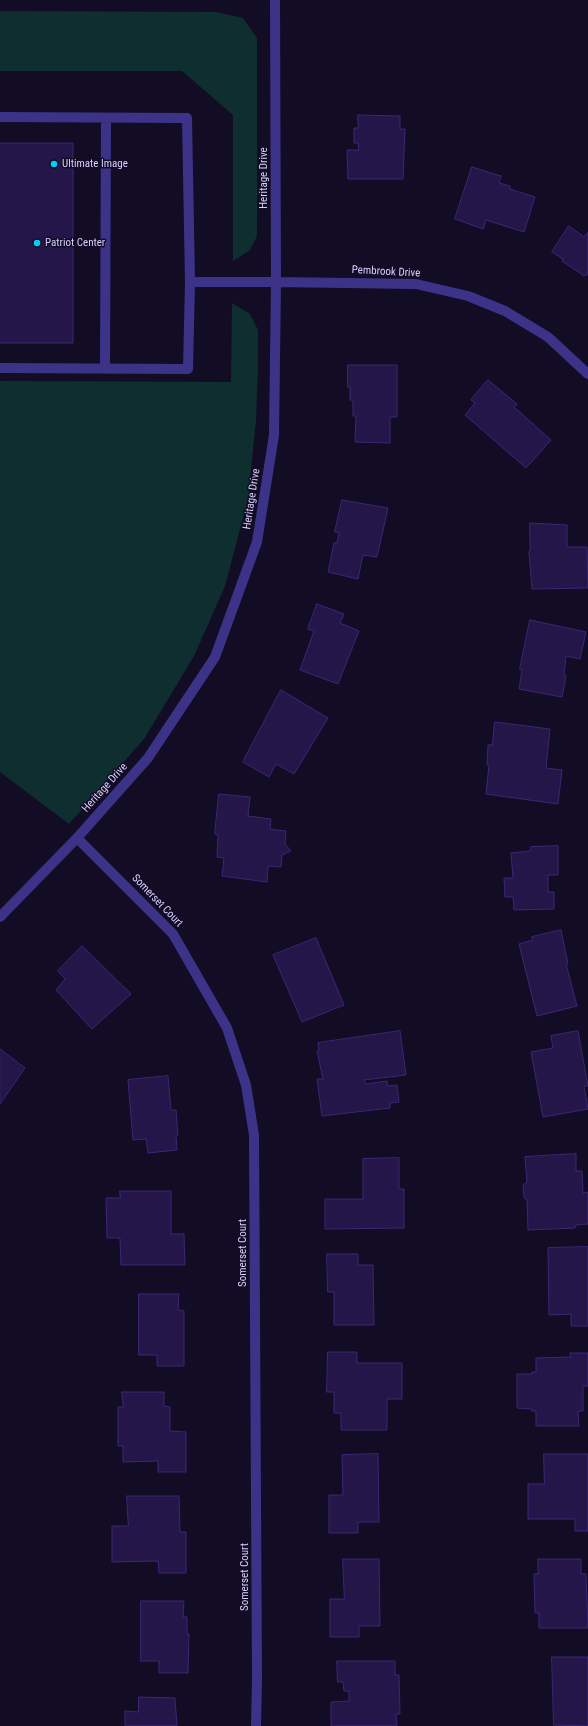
<!DOCTYPE html>
<style>
body{margin:0}
canvas{display:block;background:#120c25}
</style>
<canvas width="588" height="1726"></canvas>
<script>
const context = document.querySelector('canvas').getContext('2d');
context.lineJoin = 'round';
function fillPath(path, color) {
  context.fillStyle = color;
  context.fill(path, 'evenodd');
}
function trace(path, color, width, dash) {
  context.strokeStyle = color;
  context.lineWidth = width;
  context.lineCap = dash ? 'butt' : 'round';
  context.setLineDash(dash || []);
  context.stroke(path);
}
function drawText(font, color, halo, rows, align = 'center') {
  context.font = font + ' "Roboto Condensed",sans-serif';
  context.lineWidth = 3;
  context.setLineDash([]);
  context.textBaseline = 'middle';
  context.strokeStyle = halo;
  context.fillStyle = color;
  for (const [text, x, y, turn = 0] of rows) {
    context.save();
    context.translate(x, y);
    context.rotate((+turn || 0) * Math.PI / 180);
    context.textAlign = isNaN(turn) ? turn : align;
    if (halo) context.strokeText(text, 0, 0);
    context.fillText(text, 0, 0);
    context.restore();
  }
}
fillPath(new Path2D(`
 M 0,11 L 216,12 L 243,18 L 257,38 L 257,236 L 250,250 L 233,261 L 233,115 L 182,71 L 0,71 Z
 M 232,303 L 250,314 L 258,330 L 258,366 L 256,420 L 248,499 L 225,586 L 194,656 L 144,739 L 69,824 L 0,772 L 0,381 L 231,382 Z`), '#0f2e30');
const building = new Path2D(`
 M 358,115 L 400,116 L 400,129 L 405,129 L 403,179 L 348,179 L 347,150 L 359,150 L 358,143 L 354,143 L 354,128 L 358,128 Z
 M 0,143 L 73,143 L 73,343 L 0,343 Z
 M 472,167 L 501,176 L 499,183 L 510,186 L 510,189 L 535,197 L 524,232 L 486,220 L 483,229 L 455,219 Z
 M 569,226 L 584,237 L 588,232 L 588,274 L 584,276 L 562,261 L 563,259 L 552,252 Z
 M 348,365 L 397,365 L 397,417 L 390,417 L 390,443 L 355,442 L 356,416 L 353,416 L 353,400 L 350,400 L 350,387 L 348,387 Z
 M 488,380 L 517,404 L 514,407 L 551,440 L 526,468 L 465,415 L 475,403 L 471,400 Z
 M 342,500 L 388,508 L 377,557 L 363,555 L 358,579 L 328,572 L 334,543 L 337,543 L 339,533 L 335,532 Z
 M 530,523 L 567,525 L 567,547 L 587,547 L 588,588 L 532,589 L 529,552 L 530,550 Z
 M 317,604 L 344,614 L 340,623 L 359,631 L 338,684 L 300,670 L 314,631 L 308,629 Z
 M 530,620 L 586,632 L 580,659 L 566,656 L 564,675 L 566,676 L 562,697 L 519,689 L 522,670 L 520,669 Z
 M 281,690 L 328,718 L 294,774 L 276,764 L 269,777 L 243,762 Z
 M 495,722 L 550,729 L 546,768 L 562,770 L 558,804 L 486,794 L 489,765 L 487,765 L 488,745 L 492,745 Z
 M 219,794 L 250,797 L 248,816 L 271,819 L 270,829 L 286,831 L 285,844 L 291,851 L 282,855 L 281,867 L 268,866 L 267,882 L 222,876 L 224,858 L 217,857 L 218,835 L 215,834 Z
 M 558,846 L 558,875 L 548,875 L 548,892 L 554,892 L 554,909 L 514,910 L 513,897 L 505,897 L 504,878 L 513,878 L 511,853 L 530,851 L 531,847 Z
 M 561,930 L 568,964 L 566,964 L 577,1006 L 537,1016 L 519,944 L 533,940 L 532,937 Z
 M 316,938 L 344,1005 L 302,1022 L 273,955 Z
 M 82,946 L 131,994 L 92,1029 L 56,990 L 65,979 L 58,971 Z
 M 400,1031 L 406,1075 L 364,1080 L 366,1084 L 387,1081 L 388,1086 L 397,1085 L 399,1102 L 390,1103 L 390,1108 L 322,1116 L 317,1079 L 323,1079 L 317,1051 L 319,1051 L 318,1043 Z
 M 578,1031 L 588,1086 L 584,1086 L 588,1109 L 543,1117 L 531,1052 L 553,1048 L 551,1036 Z
 M 0,1049 L 25,1068 L 0,1104 Z
 M 168,1076 L 171,1110 L 176,1110 L 178,1135 L 176,1135 L 177,1150 L 148,1153 L 146,1139 L 133,1140 L 128,1080 Z
 M 576,1154 L 576,1171 L 582,1171 L 583,1193 L 588,1192 L 588,1224 L 576,1225 L 575,1228 L 528,1230 L 527,1200 L 524,1198 L 523,1185 L 527,1182 L 525,1157 Z
 M 399,1158 L 399,1189 L 404,1189 L 404,1228 L 325,1229 L 325,1199 L 363,1199 L 363,1159 Z
 M 120,1191 L 171,1191 L 171,1234 L 184,1234 L 185,1265 L 121,1265 L 120,1238 L 107,1238 L 106,1198 L 120,1198 Z
 M 588,1247 L 588,1326 L 571,1326 L 571,1314 L 549,1315 L 548,1248 Z
 M 327,1254 L 358,1254 L 358,1265 L 373,1265 L 374,1325 L 334,1325 L 334,1292 L 328,1292 Z
 M 139,1294 L 179,1294 L 178,1310 L 184,1311 L 184,1366 L 157,1366 L 157,1355 L 139,1355 Z
 M 328,1352 L 357,1352 L 357,1363 L 402,1363 L 402,1399 L 387,1399 L 387,1430 L 341,1430 L 341,1413 L 334,1413 L 334,1392 L 327,1392 Z
 M 570,1353 L 588,1353 L 588,1386 L 583,1386 L 583,1411 L 578,1411 L 579,1426 L 536,1426 L 536,1411 L 532,1411 L 532,1409 L 517,1408 L 517,1374 L 532,1374 L 532,1372 L 536,1372 L 536,1358 L 571,1357 Z
 M 122,1392 L 164,1392 L 164,1406 L 170,1407 L 170,1431 L 186,1432 L 186,1472 L 158,1472 L 158,1461 L 123,1462 L 123,1446 L 118,1446 L 118,1407 L 123,1407 Z
 M 378,1454 L 379,1522 L 358,1522 L 358,1533 L 329,1533 L 329,1495 L 343,1495 L 342,1455 Z
 M 544,1454 L 588,1454 L 588,1531 L 575,1531 L 575,1519 L 528,1519 L 528,1484 L 544,1484 Z
 M 127,1496 L 179,1496 L 180,1532 L 186,1532 L 186,1573 L 159,1573 L 158,1561 L 112,1562 L 112,1526 L 128,1526 Z
 M 343,1559 L 379,1559 L 380,1626 L 359,1626 L 359,1637 L 330,1637 L 330,1599 L 344,1599 Z
 M 538,1559 L 581,1559 L 581,1574 L 586,1574 L 588,1628 L 539,1628 L 539,1613 L 535,1613 L 534,1574 L 538,1574 Z
 M 141,1601 L 184,1601 L 183,1617 L 187,1617 L 187,1634 L 189,1634 L 188,1673 L 159,1673 L 159,1661 L 141,1661 Z
 M 552,1657 L 588,1657 L 588,1726 L 554,1725 Z
 M 337,1661 L 395,1661 L 395,1675 L 399,1675 L 400,1714 L 396,1714 L 397,1726 L 331,1726 L 331,1702 L 349,1701 L 349,1691 L 344,1691 L 343,1682 L 338,1682 Z
 M 139,1697 L 175,1698 L 177,1726 L 125,1726 L 125,1711 L 138,1712 Z`);
fillPath(building, '#241648');
trace(building, '#3c2676', 1);
trace(new Path2D(`
 M 0,117 L 187,118 L 190,282 L 276,282
 M 0,368 L 188,369 L 190,282
 M 105,369 L 106,118`), '#3c3389', 10);
trace(new Path2D(`
 M 276,282 L 416,284 L 468,296 L 505,311 L 548,337 L 588,374
 M 77,838 L 173,934 L 227,1028 L 246,1085 L 254,1135 L 257,1680 L 256,1726
 M 0,917 L 77,838 L 148,758 L 215,657 L 257,542 L 274,435 L 276,282 L 275,0`), '#3c3389', 10);
for (const [x, y, r, color] of [
 [54,164,4,"#00cffb"],
 [37,243,4,"#00cffb"]
]) {
  const dot = new Path2D();
  dot.arc(x, y, r, 0, 2 * Math.PI);
  context.fillStyle = color;
  context.fill(dot);
  trace(dot, '#120c25', 1.5);
}
drawText('11px', '#d9d0ff', '#120c25', [
 ["Ultimate Image",62,164],
 ["Patriot Center",45,243]
], 'left');
drawText('11px', '#d9d0ff', '#120c25', [
 ["Heritage Drive",264,178,-90],
 ["Pembrook Drive",386,272,3],
 ["Heritage Drive",252,499,-81],
 ["Heritage Drive",105,788,-48],
 ["Somerset Court",157,901,46],
 ["Somerset Court",243,1253,-90],
 ["Somerset Court",245,1577,-90]
]);
</script>
